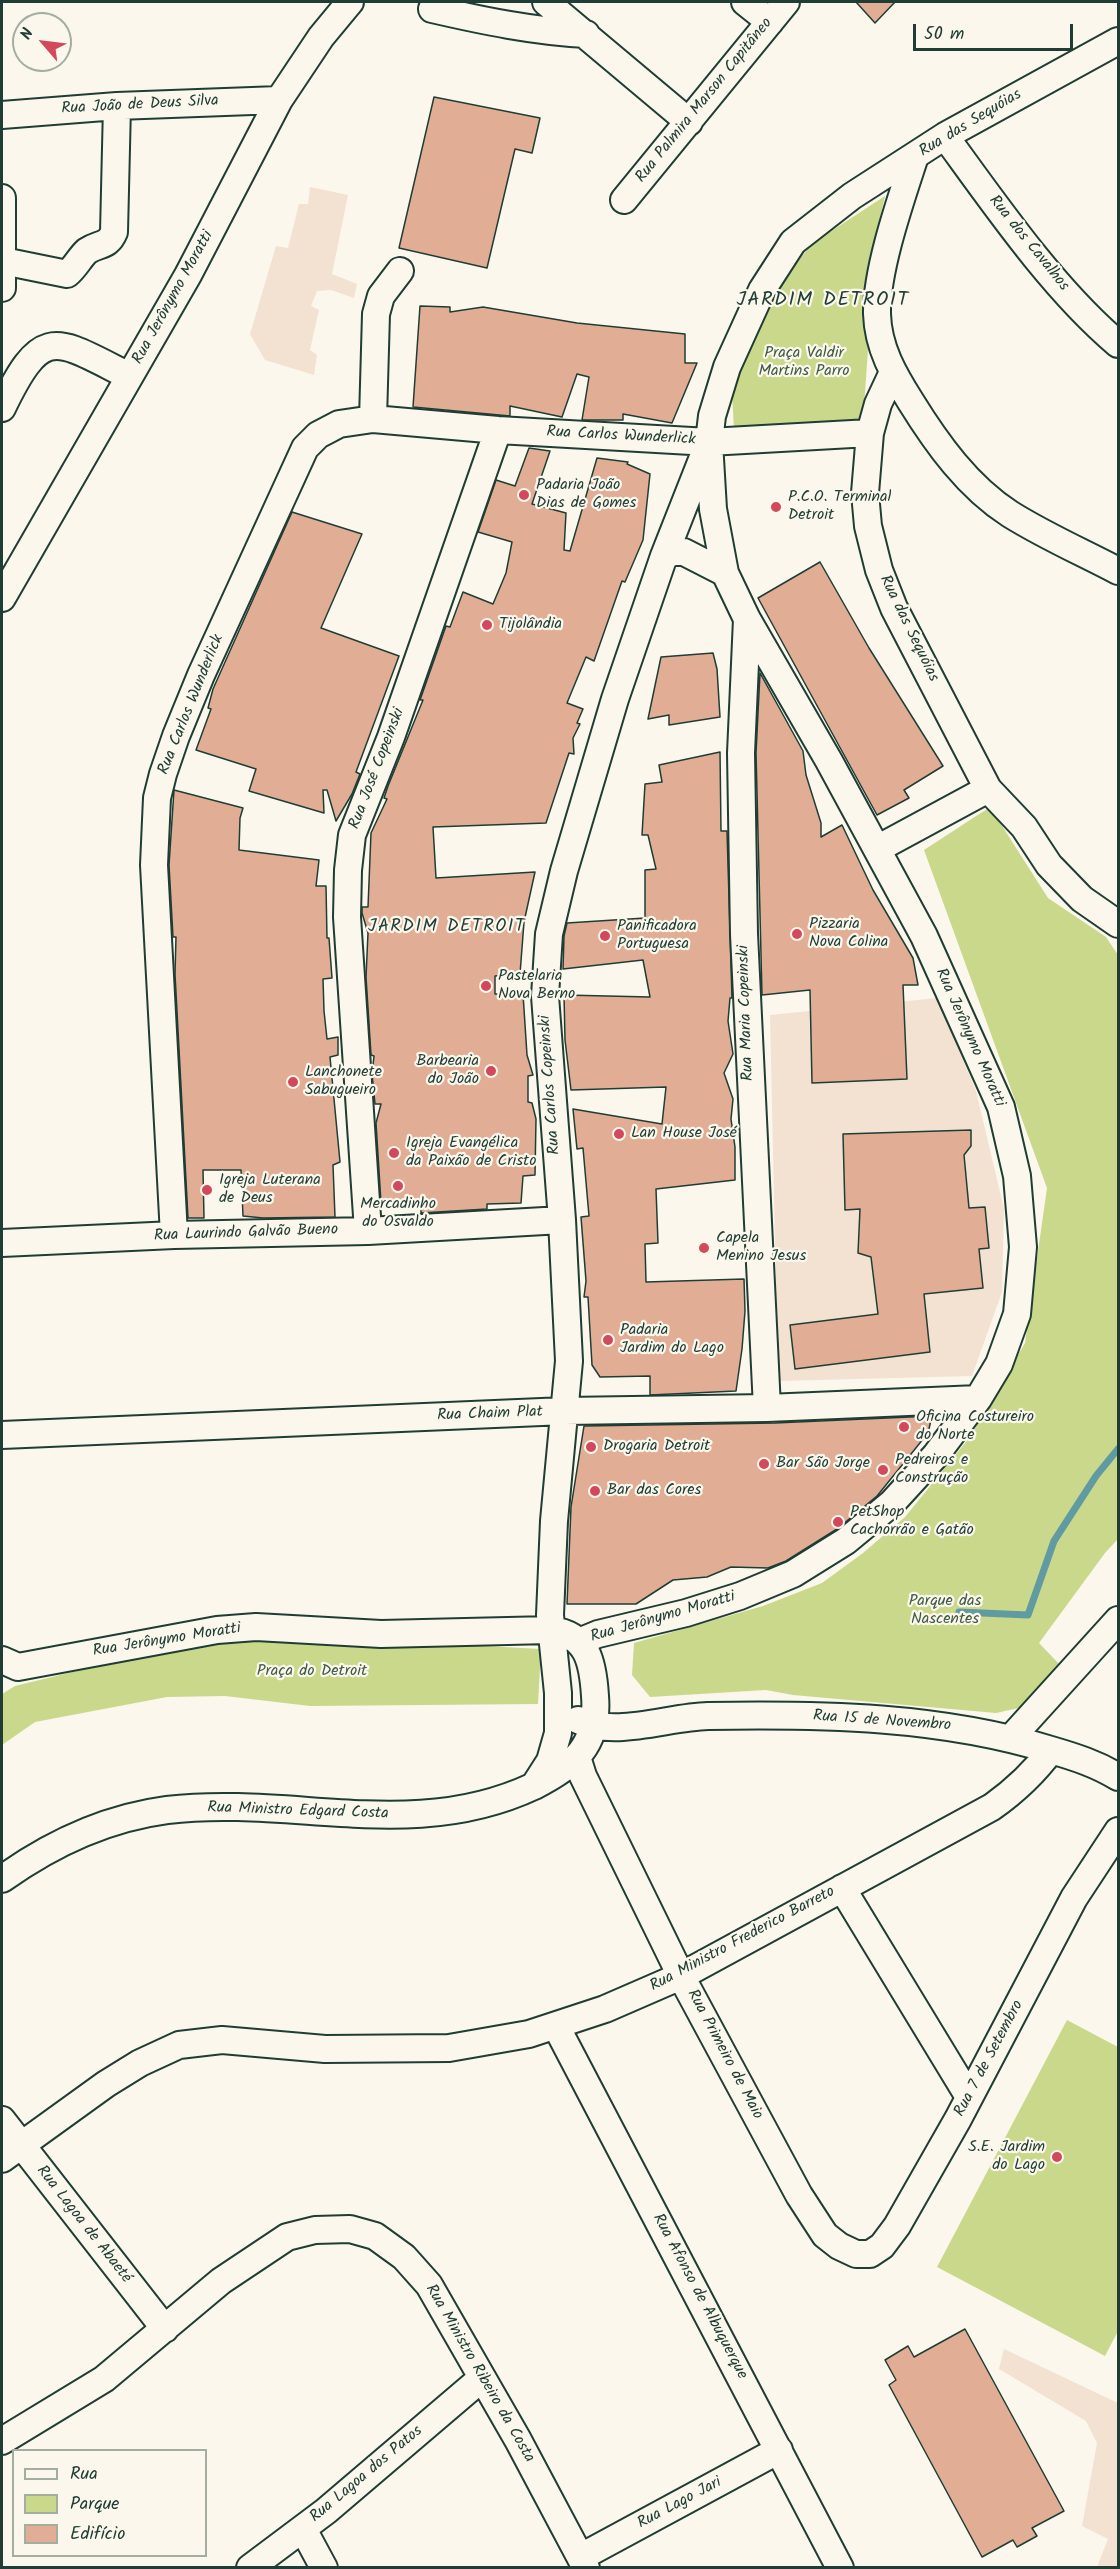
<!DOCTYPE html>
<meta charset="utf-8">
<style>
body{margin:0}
#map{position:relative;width:1120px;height:2569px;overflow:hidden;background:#fbf7ec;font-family:Kalam,sans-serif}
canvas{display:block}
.frame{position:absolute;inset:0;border:3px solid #1f3d34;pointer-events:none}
.legend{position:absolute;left:12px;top:2449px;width:195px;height:108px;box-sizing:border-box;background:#fbf7ec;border:2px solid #a3ada2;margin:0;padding:8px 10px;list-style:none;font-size:18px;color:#1f3d34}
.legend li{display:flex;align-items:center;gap:12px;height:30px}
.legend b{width:30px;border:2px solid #a3ada2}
.north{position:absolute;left:12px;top:12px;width:60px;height:60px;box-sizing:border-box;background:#fbf7ec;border:2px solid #a3ada2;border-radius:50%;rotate:298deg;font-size:16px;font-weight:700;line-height:24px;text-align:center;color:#1f3d34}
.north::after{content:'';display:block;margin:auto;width:21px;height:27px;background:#d1495b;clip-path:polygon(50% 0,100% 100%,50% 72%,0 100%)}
.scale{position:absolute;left:913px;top:24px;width:160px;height:27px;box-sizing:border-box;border:3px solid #1f3d34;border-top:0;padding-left:8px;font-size:18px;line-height:21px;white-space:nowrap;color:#1f3d34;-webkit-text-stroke:4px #fbf7ec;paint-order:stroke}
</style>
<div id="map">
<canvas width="1120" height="2569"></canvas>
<div class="frame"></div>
<ul class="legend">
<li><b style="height:8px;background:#fbf7ec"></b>Rua</li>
<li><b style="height:16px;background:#cad88c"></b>Parque</li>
<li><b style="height:16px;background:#e1ad95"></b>Edifício</li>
</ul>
<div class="north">N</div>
<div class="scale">50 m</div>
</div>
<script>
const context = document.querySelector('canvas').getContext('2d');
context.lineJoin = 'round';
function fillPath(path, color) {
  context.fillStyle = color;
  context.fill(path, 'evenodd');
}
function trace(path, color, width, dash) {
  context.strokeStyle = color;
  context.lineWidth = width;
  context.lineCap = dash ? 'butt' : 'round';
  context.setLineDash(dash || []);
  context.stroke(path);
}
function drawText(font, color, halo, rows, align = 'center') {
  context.font = font + ' Kalam,sans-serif';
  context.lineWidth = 4.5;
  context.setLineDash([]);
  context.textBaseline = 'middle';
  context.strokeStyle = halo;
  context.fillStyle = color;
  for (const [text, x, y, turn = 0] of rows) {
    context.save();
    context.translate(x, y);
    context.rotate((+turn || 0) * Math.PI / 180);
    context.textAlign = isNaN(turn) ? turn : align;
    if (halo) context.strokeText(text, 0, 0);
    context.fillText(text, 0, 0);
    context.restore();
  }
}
fillPath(new Path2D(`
 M 310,187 L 348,195 L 332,274 L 357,284 L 354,298 L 331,290 L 317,291 L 311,306 L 319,310 L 310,350 L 317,355 L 314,375 L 265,360 L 250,334 L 276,246 L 288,248 L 299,204 L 308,204 Z
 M 937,998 L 976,1091 L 1004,1209 L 1002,1292 L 972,1376 L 778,1381 L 770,1015 Z
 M 1004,2349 L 1118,2403 L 1118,2567 L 1097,2567 L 1108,2539 L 1082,2526 L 1097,2443 L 1086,2421 L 999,2369 Z`), '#f3e1d2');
fillPath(new Path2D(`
 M 885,196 L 861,303 L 869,335 L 863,421 L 809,430 L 774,424 L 734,430 L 732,392 L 748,330 L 777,285 L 813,243 Z
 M 990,807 L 1048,898 L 1106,937 L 1118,955 L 1118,1539 L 1105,1553 L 1039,1643 L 1061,1666 L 1023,1707 L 996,1713 L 793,1695 L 766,1690 L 650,1697 L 632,1675 L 634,1643 L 763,1606 L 822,1583 L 863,1553 L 905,1517 L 970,1437 L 1025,1343 L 1047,1188 L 924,850 Z
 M 280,1635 L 541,1649 L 538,1704 L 310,1706 L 225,1696 L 167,1697 L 35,1722 L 2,1745 L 2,1694 L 15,1686 L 192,1643 Z
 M 1067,2020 L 1118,2047 L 1118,2331 L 1105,2356 L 937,2267 Z`), '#cad88c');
trace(new Path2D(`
 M 959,1612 L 1028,1615 L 1054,1541 L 1096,1476 L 1118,1449`), '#609ba1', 7);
const building = new Path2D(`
 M 856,2 L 895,2 L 875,23 Z
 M 434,97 L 540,118 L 532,153 L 515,149 L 487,268 L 399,248 Z
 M 420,306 L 450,307 L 450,312 L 483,307 L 577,323 L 685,334 L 685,363 L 697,363 L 672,423 L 623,414 L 623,420 L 582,420 L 589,377 L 577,374 L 562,417 L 510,406 L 510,416 L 413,407 Z
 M 529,448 L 550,451 L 532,504 L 566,513 L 564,550 L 570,551 L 597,458 L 628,462 L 627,464 L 650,474 L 643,540 L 625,582 L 622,581 L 594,661 L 586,657 L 567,703 L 583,709 L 577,723 L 580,724 L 573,738 L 574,754 L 569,753 L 546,823 L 433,827 L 436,878 L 535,872 L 524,922 L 520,974 L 495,976 L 495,994 L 523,994 L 527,1055 L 533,1075 L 528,1076 L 528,1102 L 532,1103 L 536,1119 L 535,1175 L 523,1176 L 521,1203 L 487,1204 L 487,1209 L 421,1213 L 421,1208 L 381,1203 L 376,1123 L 381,1104 L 375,1104 L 372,1074 L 374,1056 L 371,1055 L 366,977 L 368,933 L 362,913 L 362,907 L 368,907 L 371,833 L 387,799 L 384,798 L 388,786 L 423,700 L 420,700 L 446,626 L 450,627 L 463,592 L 493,604 L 506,573 L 512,542 L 478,532 L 496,480 L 515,486 Z
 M 292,512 L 362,534 L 321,628 L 399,656 L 356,772 L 360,774 L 352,794 L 336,821 L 327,790 L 323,790 L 324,813 L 249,791 L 256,769 L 196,750 L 211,709 L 208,708 L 213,689 Z
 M 820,562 L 869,648 L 943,766 L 904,790 L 909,798 L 877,815 L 758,598 Z
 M 713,653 L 717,669 L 720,717 L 669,725 L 669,715 L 648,719 L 661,657 Z
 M 760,673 L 803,751 L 806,775 L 821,823 L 821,837 L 842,825 L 873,890 L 913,958 L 918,985 L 903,985 L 907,1079 L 812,1083 L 810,990 L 762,995 L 756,753 Z
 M 720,752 L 721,831 L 727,831 L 732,998 L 730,998 L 728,1021 L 733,1054 L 724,1073 L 733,1099 L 731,1119 L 735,1147 L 735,1180 L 656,1189 L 658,1243 L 645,1244 L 646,1282 L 744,1279 L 745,1311 L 742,1349 L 736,1391 L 650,1395 L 650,1376 L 600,1377 L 592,1365 L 588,1297 L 584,1297 L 586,1281 L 581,1217 L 589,1216 L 583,1148 L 577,1149 L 573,1109 L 662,1124 L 666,1087 L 571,1090 L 565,1040 L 564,995 L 650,997 L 643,960 L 563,969 L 564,936 L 567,923 L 645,918 L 645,870 L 656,869 L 648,835 L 642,835 L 645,784 L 662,782 L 659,765 Z
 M 174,790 L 243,808 L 240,818 L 239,850 L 319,860 L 316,886 L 326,886 L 327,938 L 329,938 L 332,978 L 323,979 L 324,1011 L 327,1039 L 338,1037 L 338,1055 L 330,1057 L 340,1162 L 333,1165 L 335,1217 L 263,1218 L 243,1216 L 241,1170 L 203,1170 L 204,1218 L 188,1218 L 175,974 L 176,937 L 173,937 L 169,865 Z
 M 971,1130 L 971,1146 L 964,1155 L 969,1208 L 985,1207 L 989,1248 L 979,1249 L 983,1288 L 924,1294 L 930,1352 L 795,1369 L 790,1325 L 878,1314 L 871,1257 L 858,1253 L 860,1209 L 845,1210 L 843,1134 Z
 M 932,1416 L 928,1433 L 877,1496 L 837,1529 L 786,1561 L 768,1568 L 731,1567 L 707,1577 L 673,1580 L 636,1604 L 567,1604 L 571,1507 L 584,1426 L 775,1423 Z
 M 965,2329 L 1064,2511 L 1032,2528 L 1037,2536 L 1017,2547 L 1013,2540 L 982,2557 L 889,2385 L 896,2380 L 885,2360 L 908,2346 L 914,2357 Z`);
fillPath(building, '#e1ad95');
trace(building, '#1f3d34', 1.5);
const minor = new Path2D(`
 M 546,2 L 689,122
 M 745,2 L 770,22
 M 432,9 C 484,21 533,31 586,34
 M 2,115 L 117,106 L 279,100
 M 945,136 C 996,206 1053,289 1118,344
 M 915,156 C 901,199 876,270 877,314 C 878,348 894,375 911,402 C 937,444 968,487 1010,514 C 1045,536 1082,552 1118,571
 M 2,198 L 2,288
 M 624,200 L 786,2
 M 3,261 L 67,274 C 75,268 80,257 87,251 C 99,243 108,247 114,232 L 117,106
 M 893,372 L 878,404 L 870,433 L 865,493 L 868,526 L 879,570 L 894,608 L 988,789 L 1024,827 L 1049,865 L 1082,899 L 1118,924
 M 2,408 C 43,323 55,339 129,376
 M 373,419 L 376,314 L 381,296 L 400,271
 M 725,573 L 713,509 L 709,442 L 712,416 L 727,367 L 762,290 L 793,242 L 852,196 L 945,136 L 1118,41
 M 2,598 L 188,275 L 279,100 L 321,37 L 350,2
 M 747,619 L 741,753 L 744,934 L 767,1408
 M 877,849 L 988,789
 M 368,1231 L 347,917 L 348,870 L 352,835 L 391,737 L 498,430
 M 174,1235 L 154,865 L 157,798 L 163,774 L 176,736 L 201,675 L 305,448 L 318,435 L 339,424 L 373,419 L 498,430 L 709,442 L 870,433
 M 2,1243 L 174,1235 L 368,1231 L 562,1220
 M 2,1435 L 565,1411 L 767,1408 L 978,1399
 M 581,1641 L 598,1634 L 686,1613 L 740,1596 L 793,1574 L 846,1541 L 892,1503 L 935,1456 L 978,1399 L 999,1364 L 1017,1314 L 1023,1247 L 1017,1176 L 1001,1107 L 924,936 L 829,761 L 747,619 L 725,573 L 684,552 L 673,552 L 664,556
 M 2,1660 L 18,1667 L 217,1630 L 256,1627 L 381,1634 L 550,1630 C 588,1634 593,1663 595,1696 C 599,1745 574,1766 534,1786 C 413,1843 294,1795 167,1810 C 106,1818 51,1844 2,1879
 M 578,1720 C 615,1738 667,1717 708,1716 C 823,1714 941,1716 1051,1750 C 1075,1757 1097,1764 1118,1777
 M 1011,1738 L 1118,1620
 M 577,1757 L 583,1776 L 681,1976 L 799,2195 L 825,2235 L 839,2246 L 856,2254 L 870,2254 L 882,2246 L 897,2226 L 958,2119 L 1074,1898 L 1118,1831
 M 534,1786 L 550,1761 L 558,1733 L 558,1693 L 550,1615 L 554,1521 L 569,1361 L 562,1220 L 545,996 L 549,934 L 564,871 L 615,699 L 664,556 L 709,442
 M 842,1888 L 969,2097
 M 556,2026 L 840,2568
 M 2,2120 L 165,2329
 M 2,2159 L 106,2084 L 140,2063 L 179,2045 L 222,2040 L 325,2049 L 449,2048 L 529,2034 L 605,2009 L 681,1976 L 992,1807 C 1016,1790 1034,1773 1051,1750
 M 2,2441 L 104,2379 L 221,2281 L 287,2237 L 315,2230 L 350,2229 L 375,2236 L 404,2257 L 429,2285 L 518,2440 L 586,2568
 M 303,2529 L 324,2568
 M 581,2557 L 779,2450
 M 250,2568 L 326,2511 L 482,2378`);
trace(minor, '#1f3d34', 30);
trace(minor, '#fbf7ec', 26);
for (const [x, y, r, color] of [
 [524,495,6,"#d1495b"],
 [776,507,6,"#d1495b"],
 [487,625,6,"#d1495b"],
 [797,934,6,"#d1495b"],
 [605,936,6,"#d1495b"],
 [486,986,6,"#d1495b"],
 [491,1071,6,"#d1495b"],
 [293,1082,6,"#d1495b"],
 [619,1134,6,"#d1495b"],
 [394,1153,6,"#d1495b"],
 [398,1186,6,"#d1495b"],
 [207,1190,6,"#d1495b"],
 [704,1248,6,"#d1495b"],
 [608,1340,6,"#d1495b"],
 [904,1427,6,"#d1495b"],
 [591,1447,6,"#d1495b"],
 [764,1464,6,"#d1495b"],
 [883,1470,6,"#d1495b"],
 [595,1491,6,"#d1495b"],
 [838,1522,6,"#d1495b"],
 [1057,2157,6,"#d1495b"]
]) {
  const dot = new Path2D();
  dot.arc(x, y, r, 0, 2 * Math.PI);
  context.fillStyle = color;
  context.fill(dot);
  trace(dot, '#fbf7ec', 2);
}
drawText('16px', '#1f3d34', '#fbf7ec', [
 ["Rua Palmira Marson Capitâneo",705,101,-51],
 ["Rua João de Deus Silva",140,106,-3],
 ["Rua das Sequóias",971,124,-31],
 ["Rua dos Cavalhos",1028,244,51],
 ["Rua Jerônymo Moratti",174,298,-61],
 ["Rua Carlos Wunderlick",621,437,3],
 ["Rua das Sequóias",908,629,64],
 ["Rua Carlos Wunderlick",192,705,-68],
 ["Rua José Copeinski",378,769,-69],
 ["Rua Maria Copeinski",747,1013,-92],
 ["Rua Jerônymo Moratti",969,1038,66],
 ["Rua Carlos Copeinski",551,1085,-94],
 ["Rua Laurindo Galvão Bueno",246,1234,-2],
 ["Rua Chaim Plat",490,1415,-2],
 ["Rua Jerônymo Moratti",663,1618,-16],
 ["Rua Jerônymo Moratti",167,1641,-9],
 ["Rua 15 de Novembro",882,1722,4],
 ["Rua Ministro Edgard Costa",298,1812,2],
 ["Rua Ministro Frederico Barreto",743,1940,-28],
 ["Rua Primeiro de Maio",724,2055,62],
 ["Rua 7 de Setembro",990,2059,-62],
 ["Rua Lagoa de Abaeté",83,2225,52],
 ["Rua Afonso de Albuquerque",699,2297,62],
 ["Rua Ministro Ribeiro da Costa",479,2374,60],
 ["Rua Lagoa dos Patos",367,2475,-40],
 ["Rua Lago Jari",680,2504,-28]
]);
drawText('16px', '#415c46', '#fbf7ec', [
 ["Praça Valdir",804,354],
 ["Martins Parro",804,372],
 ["Parque das",945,1602],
 ["Nascentes",945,1620],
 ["Praça do Detroit",312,1672]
]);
drawText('16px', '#1f3d34', '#fbf7ec', [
 ["Padaria João",536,486],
 ["Dias de Gomes",536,504],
 ["P.C.O. Terminal",788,498],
 ["Detroit",788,516],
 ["Tijolândia",499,625],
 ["Pizzaria",809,925],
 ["Nova Colina",809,943],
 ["Panificadora",617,927],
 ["Portuguesa",617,945],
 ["Pastelaria",498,977],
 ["Nova Berno",498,995],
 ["Barbearia",479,1062,"right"],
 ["do João",479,1080,"right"],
 ["Lanchonete",305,1073],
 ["Sabugueiro",305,1091],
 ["Lan House José",631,1134],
 ["Igreja Evangélica",406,1144],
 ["da Paixão de Cristo",406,1162],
 ["Igreja Luterana",219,1181],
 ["de Deus",219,1199],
 ["Mercadinho",398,1205,"center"],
 ["do Osvaldo",398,1223,"center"],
 ["Capela",716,1239],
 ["Menino Jesus",716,1257],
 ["Padaria",620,1331],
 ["Jardim do Lago",620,1349],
 ["Oficina Costureiro",916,1418],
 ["do Norte",916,1436],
 ["Drogaria Detroit",603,1447],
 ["Pedreiros e",895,1461],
 ["Construção",895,1479],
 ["Bar São Jorge",776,1464],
 ["Bar das Cores",607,1491],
 ["PetShop",850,1513],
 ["Cachorrão e Gatão",850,1531],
 ["S.E. Jardim",1045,2148,"right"],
 ["do Lago",1045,2166,"right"]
], 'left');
context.letterSpacing = '1.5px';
drawText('18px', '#1f3d34', '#fbf7ec', [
 ["JARDIM DETROIT",447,928]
]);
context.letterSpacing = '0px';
context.letterSpacing = '1.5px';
drawText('20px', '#1f3d34', '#fbf7ec', [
 ["JARDIM DETROIT",823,302]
]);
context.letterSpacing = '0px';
</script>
